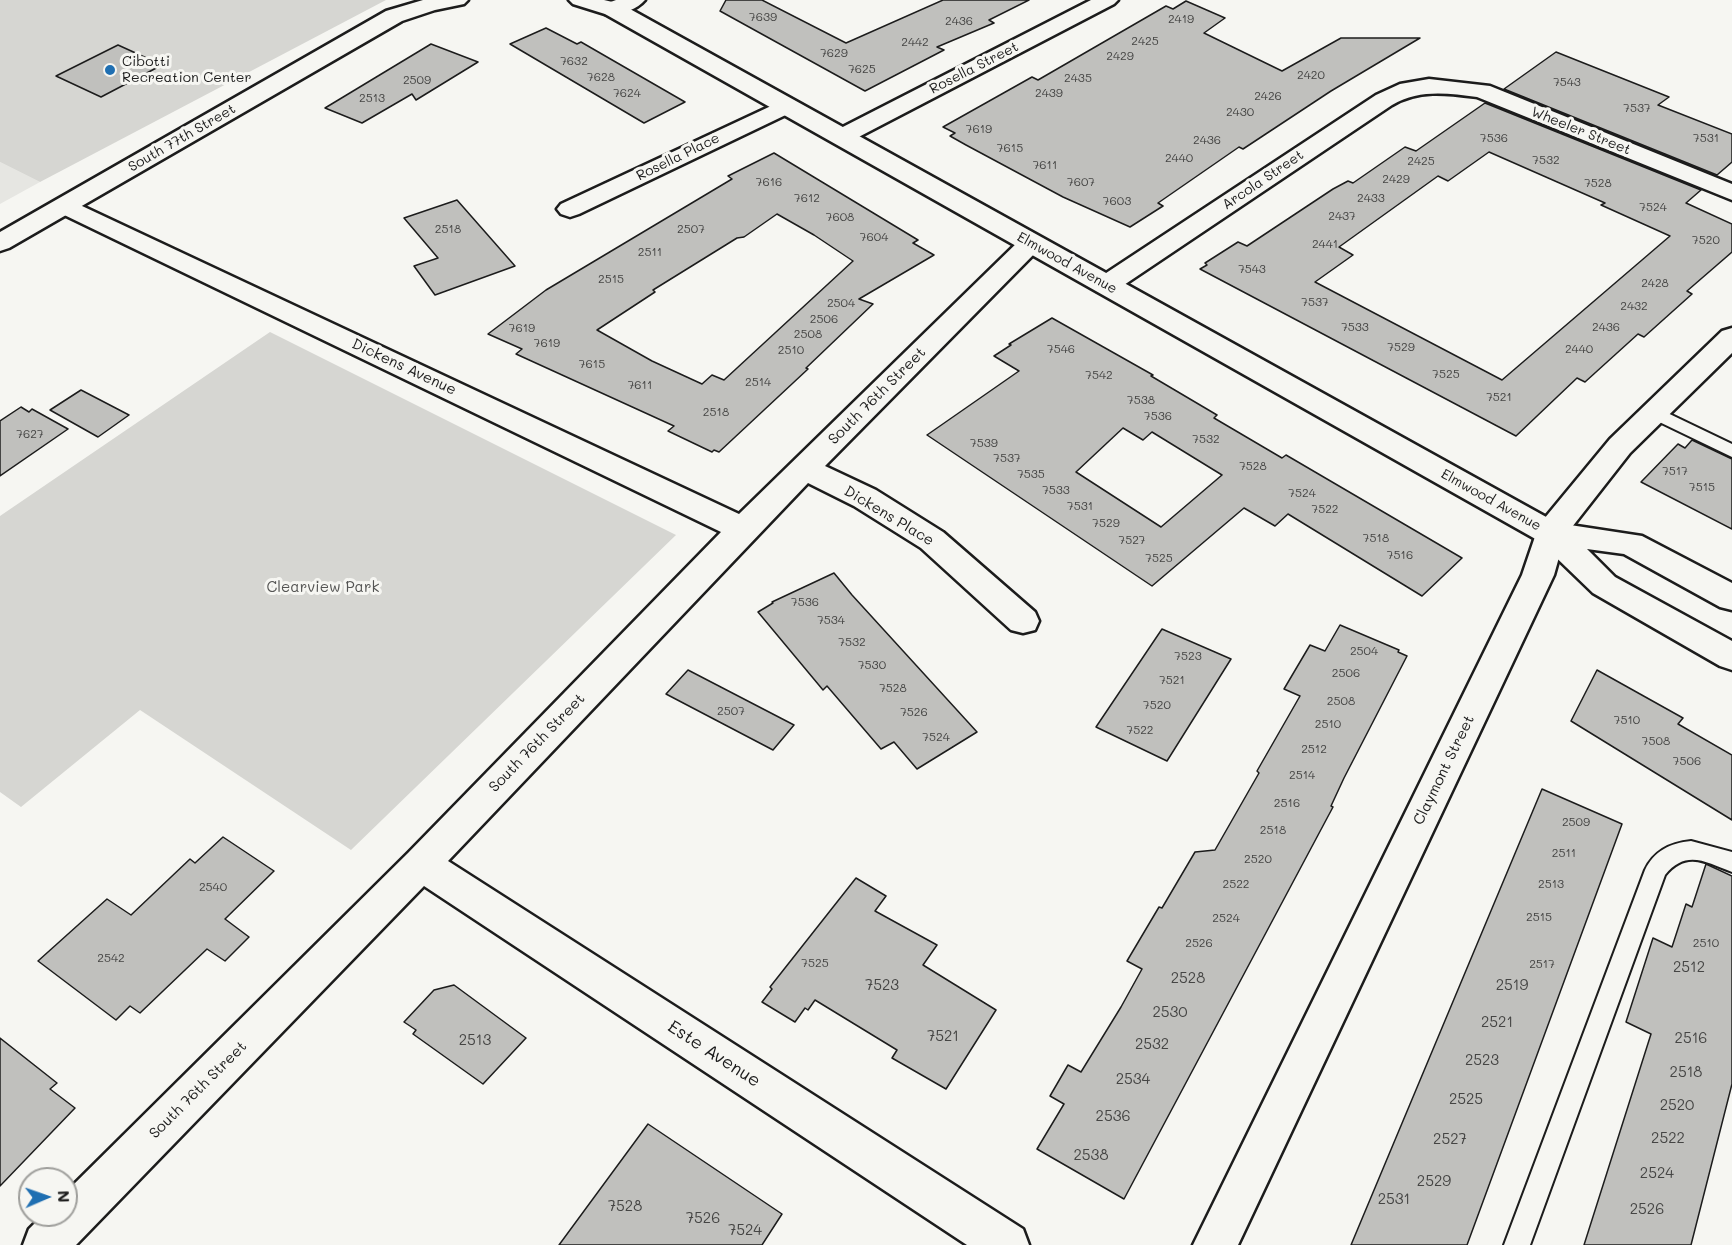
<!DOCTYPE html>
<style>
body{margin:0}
#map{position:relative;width:1732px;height:1245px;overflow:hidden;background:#f6f6f2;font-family:Mali,sans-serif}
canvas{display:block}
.north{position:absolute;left:18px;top:1167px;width:60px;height:60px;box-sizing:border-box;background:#f6f6f2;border:2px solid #9f9f9c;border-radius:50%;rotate:88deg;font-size:16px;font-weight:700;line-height:24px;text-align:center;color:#1c1c1c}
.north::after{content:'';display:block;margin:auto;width:21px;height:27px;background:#1f6fb2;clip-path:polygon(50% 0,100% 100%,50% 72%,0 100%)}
</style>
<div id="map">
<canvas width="1732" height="1245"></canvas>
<div class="north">N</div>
</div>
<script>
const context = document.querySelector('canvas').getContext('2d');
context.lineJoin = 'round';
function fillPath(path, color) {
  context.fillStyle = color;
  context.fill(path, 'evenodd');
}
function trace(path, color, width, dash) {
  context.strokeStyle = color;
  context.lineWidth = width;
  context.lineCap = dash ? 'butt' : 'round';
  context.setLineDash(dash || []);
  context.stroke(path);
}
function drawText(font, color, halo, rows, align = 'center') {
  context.font = font + ' Mali,sans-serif';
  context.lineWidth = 6;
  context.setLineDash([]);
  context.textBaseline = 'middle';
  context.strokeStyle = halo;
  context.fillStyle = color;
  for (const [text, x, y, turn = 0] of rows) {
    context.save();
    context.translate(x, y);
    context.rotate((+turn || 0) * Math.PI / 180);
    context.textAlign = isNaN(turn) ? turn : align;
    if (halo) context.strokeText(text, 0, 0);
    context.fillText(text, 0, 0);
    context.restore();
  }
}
fillPath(new Path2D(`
 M 0,162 L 40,182 L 0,204 Z`), '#e6e6e2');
fillPath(new Path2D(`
 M 0,0 L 386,0 L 40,182 L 0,162 Z
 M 270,332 L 676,535 L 351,850 L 140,710 L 21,807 L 0,792 L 0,516 Z`), '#d6d6d2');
const building = new Path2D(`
 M 726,0 L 762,0 L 846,43 L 943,0 L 1029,0 L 989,20 L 994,23 L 937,47 L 944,50 L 865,91 L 720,11 Z
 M 1186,1 L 1225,18 L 1204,33 L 1282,71 L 1341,38 L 1420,38 L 1331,91 L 1243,149 L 1239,147 L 1158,203 L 1163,206 L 1130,227 L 1063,197 L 966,145 L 950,136 L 955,133 L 943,127 L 1032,77 L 1038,80 L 1166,6 L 1173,9 Z
 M 546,28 L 577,44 L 581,42 L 685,102 L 644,123 L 510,44 Z
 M 431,44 L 478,62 L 416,100 L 412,94 L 362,123 L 325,108 Z
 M 118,45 L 162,65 L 101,97 L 56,76 Z
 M 1556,52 L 1669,97 L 1658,105 L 1732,134 L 1732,162 L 1717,175 L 1504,89 Z
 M 1485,103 L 1701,190 L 1686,203 L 1732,224 L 1732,252 L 1687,291 L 1692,294 L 1644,337 L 1638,334 L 1585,382 L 1577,378 L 1516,436 L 1200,269 L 1207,265 L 1205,263 L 1238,242 L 1247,246 L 1333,189 L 1348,181 L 1353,183 L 1405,147 L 1416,151 ZM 1489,152 L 1605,203 L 1601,205 L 1670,236 L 1502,380 L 1315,282 L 1353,255 L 1339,247 L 1438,176 L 1448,181 Z
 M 774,153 L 918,240 L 913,243 L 934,255 L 859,299 L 873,304 L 806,368 L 808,369 L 719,452 L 714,450 L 712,452 L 668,431 L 674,426 L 516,354 L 522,349 L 488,334 L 546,290 L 732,179 L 728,176 ZM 777,214 L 814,235 L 853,261 L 724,380 L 712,375 L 702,384 L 652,361 L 597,330 L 655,292 L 653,290 L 737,238 L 744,237 Z
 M 457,200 L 515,266 L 435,295 L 414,266 L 438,258 L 404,218 Z
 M 1052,318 L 1153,375 L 1151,376 L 1217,415 L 1214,418 L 1282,458 L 1286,455 L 1462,558 L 1422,596 L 1288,514 L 1275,526 L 1244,508 L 1152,586 L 927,435 L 1019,371 L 994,356 L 1011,345 L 1009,344 ZM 1123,428 L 1143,440 L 1152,432 L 1222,475 L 1161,527 L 1076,472 Z
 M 81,390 L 129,415 L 98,437 L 50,410 Z
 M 21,407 L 29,412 L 32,409 L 68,429 L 0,476 L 0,421 Z
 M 1692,440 L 1732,459 L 1732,529 L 1641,482 L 1678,444 L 1685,448 Z
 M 834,573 L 852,595 L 977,732 L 917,769 L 894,742 L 881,749 L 827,686 L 823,690 L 758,612 L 773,603 L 772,602 Z
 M 1340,625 L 1399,650 L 1398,652 L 1407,656 L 1344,778 L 1331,806 L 1333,807 L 1124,1199 L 1037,1149 L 1064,1104 L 1050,1096 L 1068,1065 L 1081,1072 L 1121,1007 L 1142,969 L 1127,961 L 1159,907 L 1162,908 L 1195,852 L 1215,850 L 1259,773 L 1257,771 L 1300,696 L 1284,689 L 1310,645 L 1325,651 Z
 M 1162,629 L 1231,659 L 1167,761 L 1096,727 Z
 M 688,670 L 794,725 L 773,750 L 666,694 Z
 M 1597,670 L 1683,718 L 1678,724 L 1732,755 L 1732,820 L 1571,721 Z
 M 1542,789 L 1622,824 L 1467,1245 L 1351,1245 Z
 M 223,837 L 274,871 L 225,919 L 249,937 L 225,961 L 207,949 L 140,1013 L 130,1006 L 116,1020 L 38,961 L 107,899 L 131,915 L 190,859 L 195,863 Z
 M 1706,864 L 1732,876 L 1732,1084 L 1691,1245 L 1584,1245 L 1651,1034 L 1626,1022 L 1653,938 L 1672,947 L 1686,904 L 1692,907 Z
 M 856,878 L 886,896 L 875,911 L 937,945 L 923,965 L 996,1010 L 946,1089 L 892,1058 L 897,1050 L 815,1000 L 808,1010 L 805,1008 L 795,1022 L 762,1002 L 772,989 L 770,987 Z
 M 454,985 L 526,1038 L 483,1084 L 413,1034 L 416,1030 L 404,1022 L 434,990 Z
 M 0,1038 L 57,1083 L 50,1089 L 75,1108 L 0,1186 Z
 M 648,1124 L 782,1214 L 762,1245 L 559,1245 Z`);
fillPath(building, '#c0c0bd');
trace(building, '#1c1c1c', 1.5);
const lane = new Path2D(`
 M 1655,407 L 1732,444 L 1732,457 L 1649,417 L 1646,413 L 1649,409 Z
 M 1691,841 L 1732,852 L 1732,872 C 1706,862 1686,849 1665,875 L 1530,1245 L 1504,1245 L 1645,870 C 1654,851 1670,843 1691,841 Z`);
const street = new Path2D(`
 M 616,0 L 645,0 C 637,10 617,16 605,14 L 602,9 L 605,4 Z
 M 1091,0 L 1118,0 L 1114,4 L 849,142 L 841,144 L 833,142 L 829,137 L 833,132 Z
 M 1429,79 L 1490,86 L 1732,184 L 1732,200 L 1477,97 C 1447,93 1419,89 1392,105 L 1115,291 L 1106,293 L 1097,291 L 1093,285 L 1097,279 L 1376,95 L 1400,84 Z
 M 786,99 L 794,101 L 798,106 L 794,111 L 579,214 L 570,217 L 561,214 L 557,209 L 561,204 Z
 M 65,198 L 739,514 L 1022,238 L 1031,235 L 1040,238 L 1044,243 L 1040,248 L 825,466 L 876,490 L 943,532 L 1035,612 L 1039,621 L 1035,630 L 1023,633 L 1011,630 L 921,548 L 854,506 L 808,483 L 448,861 L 1023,1229 L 1029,1245 L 967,1245 L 424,886 L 76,1245 L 23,1245 L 29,1229 L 43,1215 L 66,1215 L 66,1192 L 408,853 L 721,532 L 56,211 L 52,206 L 56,201 Z
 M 1732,328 L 1732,353 L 1630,453 L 1565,536 L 1554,575 L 1238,1245 L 1193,1245 L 1522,575 L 1539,525 L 1610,439 L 1722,331 Z`);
const secondary = new Path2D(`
 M 423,0 L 468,0 L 464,4 L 435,10 L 402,21 L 9,248 L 0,251 L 0,232 L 386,11 Z
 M 569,0 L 604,0 L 621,4 L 1557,523 L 1642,536 L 1732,583 L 1732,610 L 1720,607 L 1624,554 L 1587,549 L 1615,577 L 1732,641 L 1732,670 L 1720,666 L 1593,593 L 1539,541 L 605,14 L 573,4 Z`);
trace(lane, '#1c1c1c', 4);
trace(street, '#1c1c1c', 5);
trace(secondary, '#1c1c1c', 5);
fillPath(lane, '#f6f6f2');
fillPath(street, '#f6f6f2');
fillPath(secondary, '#f6f6f2');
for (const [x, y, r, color] of [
 [110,70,6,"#1f6fb2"]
]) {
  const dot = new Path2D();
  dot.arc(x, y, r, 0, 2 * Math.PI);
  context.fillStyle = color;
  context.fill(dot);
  trace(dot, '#f6f6f2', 2);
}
drawText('12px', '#454544', null, [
 ["7639",763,17],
 ["2419",1181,19],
 ["2436",959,21],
 ["2425",1145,41],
 ["2442",915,42],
 ["7629",834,53],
 ["2429",1120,56],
 ["7632",574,61],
 ["7625",862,69],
 ["2420",1311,75],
 ["7628",601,77],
 ["2435",1078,78],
 ["2509",417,80],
 ["7543",1567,82],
 ["7624",627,93],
 ["2439",1049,93],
 ["2426",1268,96],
 ["2513",372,98],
 ["7537",1637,108],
 ["2430",1240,112],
 ["7619",979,129],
 ["7536",1494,138],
 ["7531",1706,138],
 ["2436",1207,140],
 ["7615",1010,148],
 ["2440",1179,158],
 ["7532",1546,160],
 ["2425",1421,161],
 ["7611",1045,165],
 ["2429",1396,179],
 ["7616",769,182],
 ["7607",1081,182],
 ["7528",1598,183],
 ["7612",807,198],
 ["2433",1371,198],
 ["7603",1117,201],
 ["7524",1653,207],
 ["2437",1342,216],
 ["7608",840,217],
 ["2518",448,229],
 ["2507",691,229],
 ["7604",874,237],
 ["7520",1706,240],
 ["2441",1325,244],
 ["2511",650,252],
 ["7543",1252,269],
 ["2515",611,279],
 ["2428",1655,283],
 ["7537",1315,302],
 ["2504",841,303],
 ["2432",1634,306],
 ["2506",824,319],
 ["7533",1355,327],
 ["2436",1606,327],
 ["7619",522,328],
 ["2508",808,334],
 ["7619",547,343],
 ["7529",1401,347],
 ["7546",1061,349],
 ["2440",1579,349],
 ["2510",791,350],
 ["7615",592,364],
 ["7525",1446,374],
 ["7542",1099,375],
 ["2514",758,382],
 ["7611",640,385],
 ["7521",1499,397],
 ["7538",1141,400],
 ["2518",716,412],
 ["7536",1158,416],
 ["7627",30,434],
 ["7532",1206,439],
 ["7539",984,443],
 ["7537",1007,458],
 ["7528",1253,466],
 ["7517",1675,471],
 ["7535",1031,474],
 ["7515",1702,487],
 ["7533",1056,490],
 ["7524",1302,493],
 ["7531",1080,506],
 ["7522",1325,509],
 ["7529",1106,523],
 ["7518",1376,538],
 ["7527",1132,540],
 ["7516",1400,555],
 ["7525",1159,558],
 ["7536",805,602],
 ["7534",831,620],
 ["7532",852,642],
 ["2504",1364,651],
 ["7523",1188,656],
 ["7530",872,665],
 ["2506",1346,673],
 ["7521",1172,680],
 ["7528",893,688],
 ["2508",1341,701],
 ["7520",1157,705],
 ["2507",731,711],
 ["7526",914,712],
 ["7510",1627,720],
 ["2510",1328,724],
 ["7522",1140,730],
 ["7524",936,737],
 ["7508",1656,741],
 ["2512",1314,749],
 ["7506",1687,761],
 ["2514",1302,775],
 ["2516",1287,803],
 ["2509",1576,822],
 ["2518",1273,830],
 ["2511",1564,853],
 ["2520",1258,859],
 ["2522",1236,884],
 ["2513",1551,884],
 ["2540",213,887],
 ["2515",1539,917],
 ["2524",1226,918],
 ["2526",1199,943],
 ["2510",1706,943],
 ["2542",111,958],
 ["7525",815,963],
 ["2517",1542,964]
]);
drawText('14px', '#1c1c1c', '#f6f6f2', [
 ["Cibotti",122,62],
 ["Recreation Center",122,78]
], 'left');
drawText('14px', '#1c1c1c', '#f6f6f2', [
 ["Rosella Street",974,68,-27],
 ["Wheeler Street",1581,131,22],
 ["South 77th Street",182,138,-30],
 ["Rosella Place",678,157,-26],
 ["Arcola Street",1263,180,-34],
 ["Elmwood Avenue",1067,263,29],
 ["Elmwood Avenue",1491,500,29]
]);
drawText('15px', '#1c1c1c', '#f6f6f2', [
 ["Dickens Avenue",404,367,25],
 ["South 76th Street",877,396,-45],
 ["Dickens Place",889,516,31],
 ["South 76th Street",537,743,-46],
 ["Claymont Street",1444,770,-64],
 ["South 76th Street",198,1090,-45]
]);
drawText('15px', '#545453', '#f6f6f2', [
 ["Clearview Park",323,587]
]);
drawText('15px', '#454544', null, [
 ["2512",1689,967],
 ["2528",1188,978],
 ["7523",882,985],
 ["2519",1512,985],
 ["2530",1170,1012],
 ["2521",1497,1022],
 ["7521",943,1036],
 ["2516",1691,1038],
 ["2513",475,1040],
 ["2532",1152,1044],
 ["2523",1482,1060],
 ["2518",1686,1072],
 ["2534",1133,1079],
 ["2525",1466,1099],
 ["2520",1677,1105],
 ["2536",1113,1116],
 ["2522",1668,1138],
 ["2527",1450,1139],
 ["2538",1091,1155],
 ["2524",1657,1173],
 ["2529",1434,1181],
 ["2531",1394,1199],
 ["7528",625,1206],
 ["2526",1647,1209],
 ["7526",703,1218],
 ["7524",745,1230]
]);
drawText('18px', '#1c1c1c', '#f6f6f2', [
 ["Este Avenue",714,1054,33]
]);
</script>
